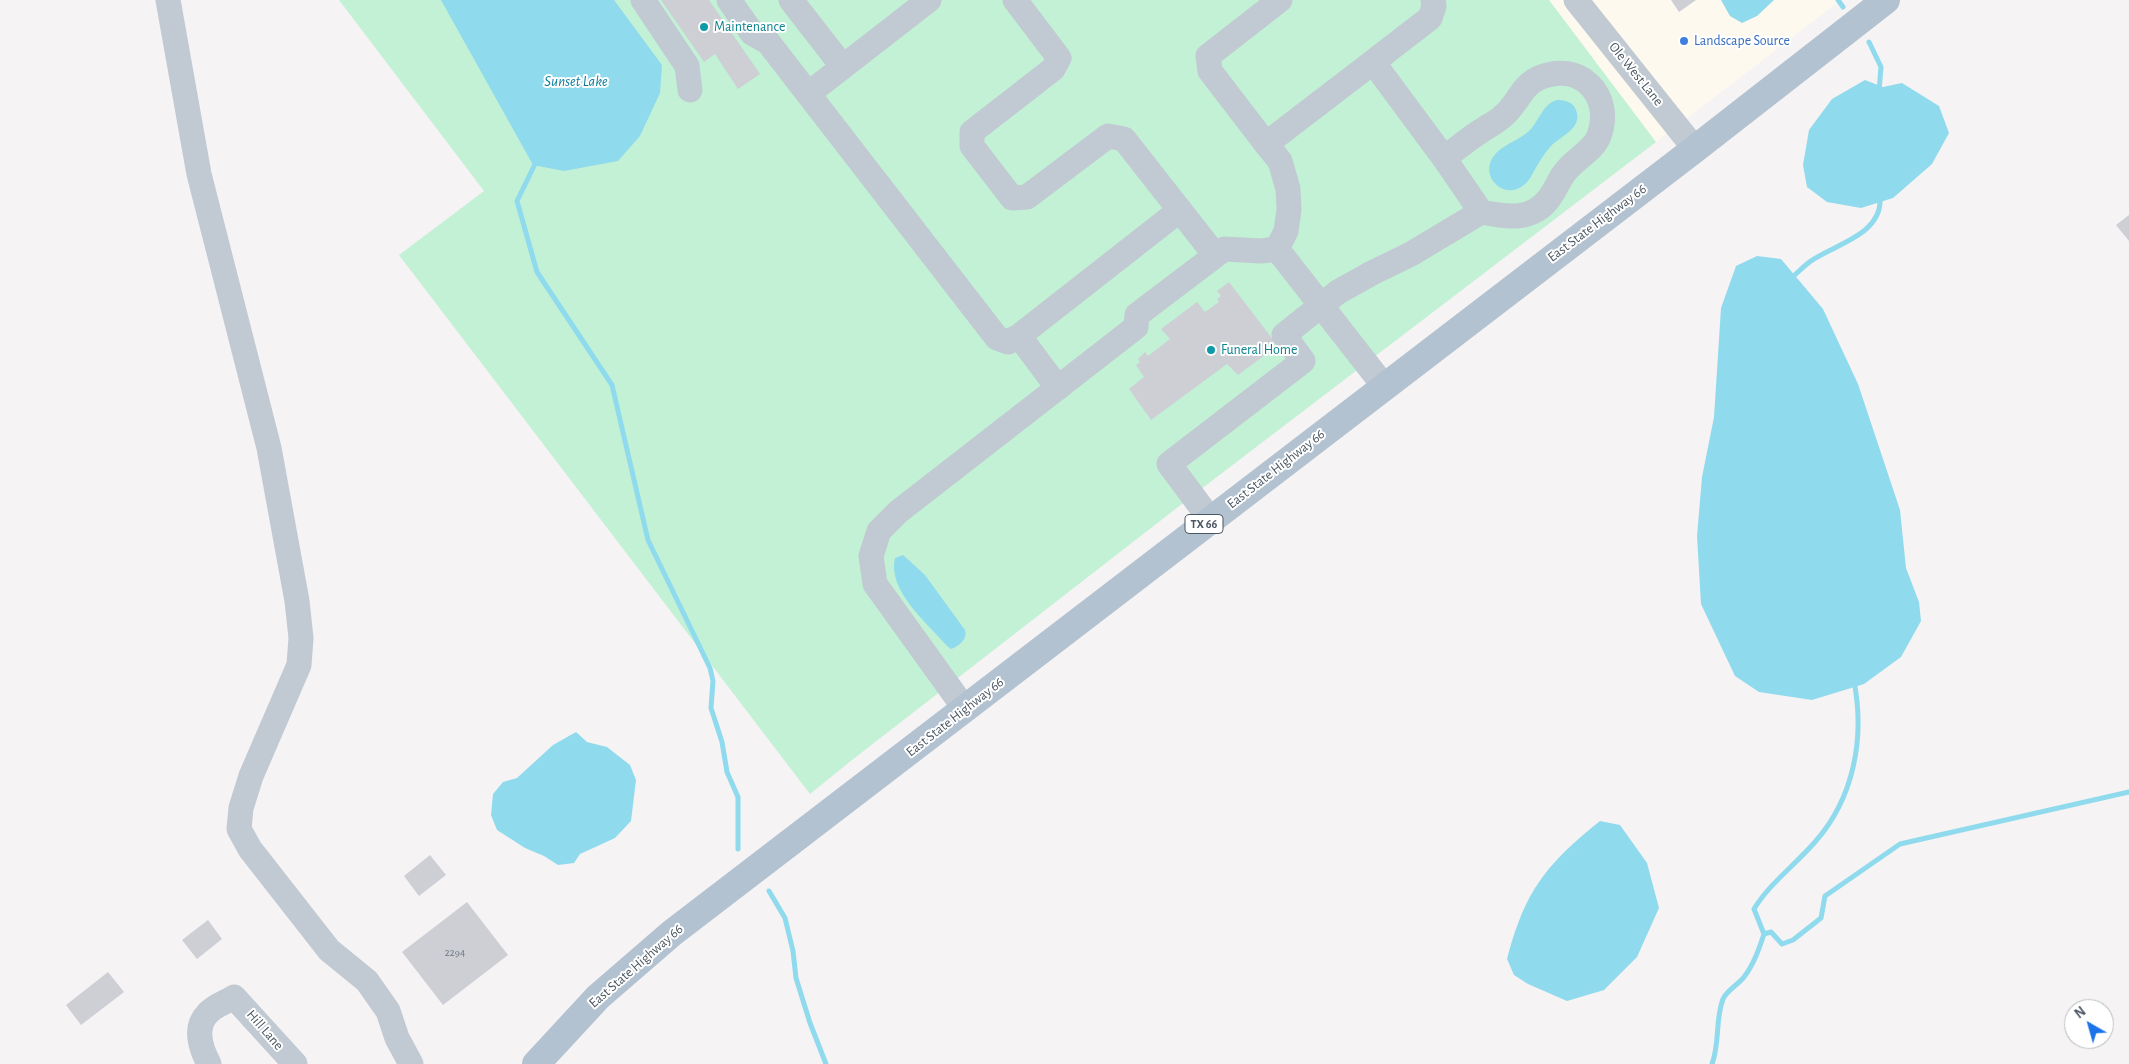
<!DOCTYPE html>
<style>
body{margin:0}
#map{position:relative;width:2129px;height:1064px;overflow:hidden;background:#f5f3f3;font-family:"Alegreya Sans",sans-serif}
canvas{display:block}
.north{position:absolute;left:2064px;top:999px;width:50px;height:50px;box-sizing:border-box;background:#fff;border:1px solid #b7bbc0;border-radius:50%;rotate:322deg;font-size:14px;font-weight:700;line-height:20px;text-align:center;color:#4a5661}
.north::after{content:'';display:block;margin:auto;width:18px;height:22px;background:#1a73e8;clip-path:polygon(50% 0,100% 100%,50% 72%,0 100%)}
</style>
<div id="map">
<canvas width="2129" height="1064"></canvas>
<div class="north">N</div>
</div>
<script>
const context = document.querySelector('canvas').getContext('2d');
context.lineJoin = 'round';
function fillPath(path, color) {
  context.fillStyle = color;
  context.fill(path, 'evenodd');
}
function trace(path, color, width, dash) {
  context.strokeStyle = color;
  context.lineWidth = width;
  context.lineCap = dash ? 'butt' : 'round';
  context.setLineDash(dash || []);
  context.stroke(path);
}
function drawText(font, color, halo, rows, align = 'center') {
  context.font = font + ' "Alegreya Sans",sans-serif';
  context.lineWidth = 4;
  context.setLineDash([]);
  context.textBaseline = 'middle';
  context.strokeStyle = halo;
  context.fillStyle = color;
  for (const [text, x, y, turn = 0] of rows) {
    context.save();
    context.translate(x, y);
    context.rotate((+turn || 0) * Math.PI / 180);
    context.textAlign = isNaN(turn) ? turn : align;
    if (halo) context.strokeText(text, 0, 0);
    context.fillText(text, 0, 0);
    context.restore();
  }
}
fillPath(new Path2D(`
 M 1549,0 L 1841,0 L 1656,142 Z`), '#fdf9ef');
fillPath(new Path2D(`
 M 339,0 L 1549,0 L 1656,142 L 1209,483 L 852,760 L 810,794 L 399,255 L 484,191 Z`), '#c3f1d5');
fillPath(new Path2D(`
 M 441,0 L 614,0 L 662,65 L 660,93 L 640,136 L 618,161 L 564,171 L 533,165 Z
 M 1721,0 L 1774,0 L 1757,16 L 1742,23 L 1730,16 Z
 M 1865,80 L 1883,87 L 1902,83 L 1939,106 L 1949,133 L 1932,164 L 1893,198 L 1861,208 L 1827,202 L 1807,187 L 1803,165 L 1809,130 L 1832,99 Z
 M 1557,100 C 1565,100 1573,102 1576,110 C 1583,129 1560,136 1550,147 C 1543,155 1538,164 1533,173 C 1515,209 1477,181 1493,157 C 1502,144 1519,141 1530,130 C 1540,119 1543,104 1557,100 Z
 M 1757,256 L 1781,259 L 1823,309 L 1858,384 L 1900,510 L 1906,568 L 1919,602 L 1921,621 L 1901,657 L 1864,684 L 1812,700 L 1759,692 L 1735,676 L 1701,604 L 1697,536 L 1702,477 L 1714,417 L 1721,308 L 1736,266 Z
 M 903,555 L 925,575 L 965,630 C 968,639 959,646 951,649 L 947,646 C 927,623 887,590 895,558 Z
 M 576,732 L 587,742 L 607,747 L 630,765 L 636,780 L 631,821 L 615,838 L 580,854 L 574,863 L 558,865 L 544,856 L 525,848 L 497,830 L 491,815 L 493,794 L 503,782 L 517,778 L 553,745 Z
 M 1600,821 L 1620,825 L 1647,863 L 1659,908 L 1637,957 L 1604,990 L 1567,1001 L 1528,984 L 1514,975 L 1507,959 C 1513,935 1522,909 1535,888 C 1552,861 1576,840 1600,821 Z`), '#90daee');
trace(new Path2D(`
 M 1838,0 L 1843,7
 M 1869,42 L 1881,67 L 1879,91
 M 537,160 L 517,201 L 537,272 L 612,385 L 648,540 L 710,668 L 713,681 L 711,708 L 722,742 L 727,772 L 738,797 L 738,849
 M 1790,279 C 1798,273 1805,264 1814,259 C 1839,243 1883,233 1880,197
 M 769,891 L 785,918 L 793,951 L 796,978 L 810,1023 L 826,1064
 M 1764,934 L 1771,932 L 1782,944 L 1793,940 L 1821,918 L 1825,896 L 1900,844 L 2129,792
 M 1712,1064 C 1720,1043 1715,1020 1723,999 C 1727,990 1739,984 1744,977 C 1754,964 1759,949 1764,934 L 1754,909 C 1770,883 1795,865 1815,842 C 1854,798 1865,738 1854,681`), '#90daee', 5);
fillPath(new Path2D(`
 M 661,0 L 709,0 L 760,74 L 738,89 L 715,54 L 704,62 Z
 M 1671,0 L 1696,0 L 1679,12 Z
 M 2129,215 L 2129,241 L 2116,225 Z
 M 1229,282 L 1274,341 L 1265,347 L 1269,352 L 1238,375 L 1227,364 L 1151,420 L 1129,389 L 1144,377 L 1136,365 L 1140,362 L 1138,359 L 1145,352 L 1148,356 L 1170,339 L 1161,329 L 1197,302 L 1205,312 L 1219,302 L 1217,299 L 1221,296 L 1217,291 Z
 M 430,855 L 446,875 L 419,896 L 404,876 Z
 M 467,902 L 508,955 L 443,1005 L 402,952 Z
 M 208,920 L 222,939 L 197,959 L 182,940 Z
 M 108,972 L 124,992 L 81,1025 L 66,1005 Z`), '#cdcfd5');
trace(new Path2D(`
 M 168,0 L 199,174 L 269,448 L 297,601 L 301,638 L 299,665 L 251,776 L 241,808 L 239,829 L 250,849 L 329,950 L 367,981 L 388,1011 L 397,1038 L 411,1064
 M 643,0 L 687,66 L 690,90
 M 729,0 L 752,33 L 768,42 L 997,338 L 1008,342 L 1019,336 L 1058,388
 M 791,0 L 843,67
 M 1015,0 L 1059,58 L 1053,69 L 972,132 L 972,146 L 1012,198 L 1027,197 L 1108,136 L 1124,139 L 1215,255
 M 1280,0 L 1208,56 L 1210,71 L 1266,144 L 1373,62 L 1444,158
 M 1576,0 L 1695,149
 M 1373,62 L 1430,18 L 1434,6 L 1433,0
 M 808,94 L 929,0
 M 1266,144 L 1280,161 L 1288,189 L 1289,210 L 1286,231 L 1277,249
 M 1019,336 L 1180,210
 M 1210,519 L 1169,464 L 1303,361 L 1284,335 L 1338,292 L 1372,273 L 1411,254 L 1481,212 C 1506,217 1533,222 1550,197 C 1556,189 1559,179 1566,171 C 1575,159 1594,150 1599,136 C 1614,95 1579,60 1539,78 C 1522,85 1517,105 1503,116 C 1497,122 1488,126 1481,131 C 1468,139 1457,149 1444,158 L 1481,212
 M 965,709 L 875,584 L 871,556 L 879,531 L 898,512 L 1136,327 L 1137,315 L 1224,249 L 1261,251 L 1277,249 L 1384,386
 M 209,1064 C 201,1049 193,1028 208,1013 C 214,1006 226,1002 234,997 L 295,1064`), '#c1cad2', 25);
trace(new Path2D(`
 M 536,1064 L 598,997 L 672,933 L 1695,149 L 1886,0`), '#b3c2d1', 28);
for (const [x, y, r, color] of [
 [704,27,5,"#0f9aa8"],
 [1684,41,5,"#3f7fe0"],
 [1211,350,5,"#0f9aa8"]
]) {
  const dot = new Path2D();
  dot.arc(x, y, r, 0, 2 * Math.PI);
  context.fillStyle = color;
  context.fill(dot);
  trace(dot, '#fff', 2);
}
drawText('11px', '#6b747e', null, [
 ["2294",455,953]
]);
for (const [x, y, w] of [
 [1204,524,38]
]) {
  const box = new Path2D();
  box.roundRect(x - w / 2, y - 9.5, w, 19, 4);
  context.fillStyle = '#fff';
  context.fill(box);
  trace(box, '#4a5661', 1);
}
drawText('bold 12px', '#4a5661', null, [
 ["TX 66",1204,524]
]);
drawText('14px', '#0d838f', '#fff', [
 ["Maintenance",714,27],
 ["Funeral Home",1221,350]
], 'left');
drawText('14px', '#366cbe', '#fff', [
 ["Landscape Source",1694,41]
], 'left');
drawText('14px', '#4a5661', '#fff', [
 ["Ole West Lane",1636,74,51],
 ["East State Highway 66",1597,223,-37],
 ["East State Highway 66",1276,469,-38],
 ["East State Highway 66",955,717,-38],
 ["East State Highway 66",636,966,-41],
 ["Hill Lane",265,1030,49]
]);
drawText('italic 15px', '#0c7c9b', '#fff', [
 ["Sunset Lake",576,81]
]);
</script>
